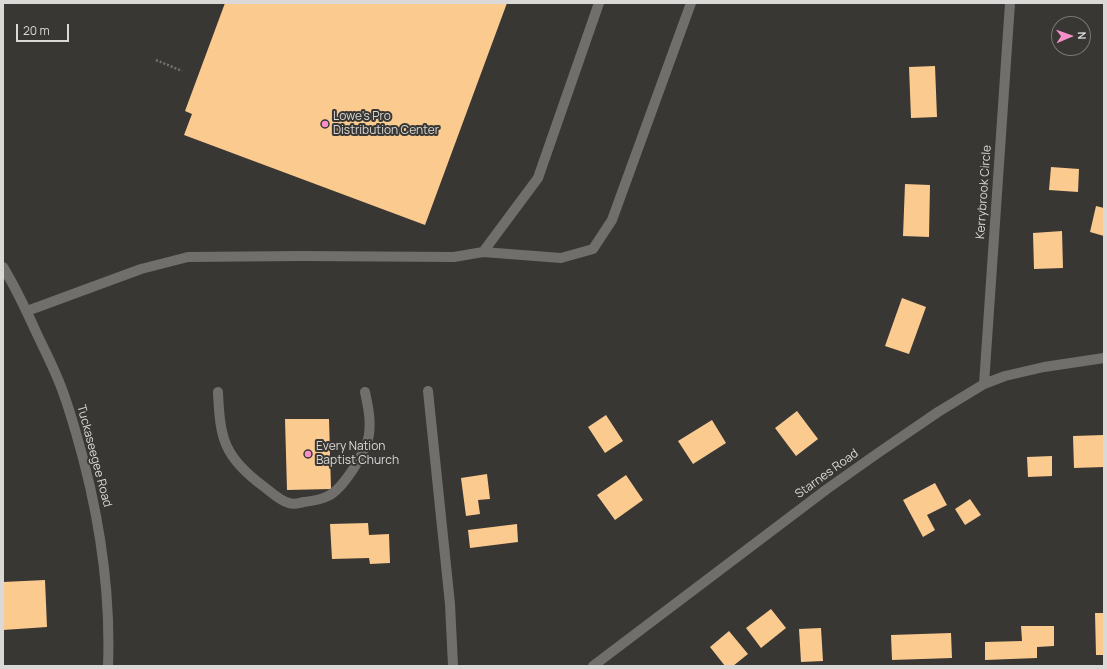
<!DOCTYPE html>
<style>
body{margin:0}
#map{position:relative;width:1107px;height:669px;overflow:hidden;background:#393734;font-family:Manrope,sans-serif}
canvas{display:block}
.frame{position:absolute;inset:0;border:4px solid #dbd9d8;pointer-events:none}
.north{position:absolute;left:1051px;top:16px;width:40px;height:40px;box-sizing:border-box;background:#393734;border:1px solid #7a7876;border-radius:50%;rotate:88deg;font-size:11px;font-weight:700;line-height:16px;text-align:center;color:#dbd9d8}
.north::after{content:'';display:block;margin:auto;width:14px;height:18px;background:#f98fc9;clip-path:polygon(50% 0,100% 100%,50% 72%,0 100%)}
.scale{position:absolute;left:16px;top:24px;width:53px;height:18px;box-sizing:border-box;border:2px solid #dbd9d8;border-top:0;padding-left:5px;font-size:12px;line-height:14px;white-space:nowrap;color:#dbd9d8;-webkit-text-stroke:3px #393734;paint-order:stroke}
</style>
<div id="map">
<canvas width="1107" height="669"></canvas>
<div class="frame"></div>
<div class="north">N</div>
<div class="scale">20 m</div>
</div>
<script>
const context = document.querySelector('canvas').getContext('2d');
context.lineJoin = 'round';
function fillPath(path, color) {
  context.fillStyle = color;
  context.fill(path, 'evenodd');
}
function trace(path, color, width, dash) {
  context.strokeStyle = color;
  context.lineWidth = width;
  context.lineCap = dash ? 'butt' : 'round';
  context.setLineDash(dash || []);
  context.stroke(path);
}
function drawText(font, color, halo, rows, align = 'center') {
  context.font = font + ' Manrope,sans-serif';
  context.lineWidth = 4;
  context.setLineDash([]);
  context.textBaseline = 'middle';
  context.strokeStyle = halo;
  context.fillStyle = color;
  for (const [text, x, y, turn = 0] of rows) {
    context.save();
    context.translate(x, y);
    context.rotate((+turn || 0) * Math.PI / 180);
    context.textAlign = isNaN(turn) ? turn : align;
    if (halo) context.strokeText(text, 0, 0);
    context.fillText(text, 0, 0);
    context.restore();
  }
}
fillPath(new Path2D(`
 M 225,3 L 507,3 L 425,225 L 184,135 L 192,114 L 185,111 Z
 M 935,66 L 937,117 L 911,118 L 909,67 Z
 M 1051,167 L 1079,169 L 1078,192 L 1049,190 Z
 M 905,184 L 930,185 L 929,237 L 903,236 Z
 M 1096,206 L 1104,208 L 1104,236 L 1090,232 Z
 M 1062,231 L 1063,268 L 1034,269 L 1033,233 Z
 M 902,298 L 926,307 L 909,354 L 885,346 Z
 M 797,411 L 818,439 L 796,456 L 775,428 Z
 M 606,415 L 623,441 L 605,453 L 588,427 Z
 M 285,419 L 329,419 L 331,489 L 287,490 Z
 M 712,420 L 726,443 L 693,464 L 678,441 Z
 M 1104,435 L 1104,467 L 1074,468 L 1073,436 Z
 M 1052,456 L 1052,476 L 1028,477 L 1027,457 Z
 M 487,474 L 490,499 L 478,500 L 480,514 L 466,516 L 461,478 Z
 M 626,475 L 643,500 L 615,520 L 597,495 Z
 M 935,483 L 947,505 L 927,515 L 935,530 L 923,537 L 903,500 Z
 M 970,499 L 981,515 L 965,525 L 955,509 Z
 M 368,523 L 369,535 L 389,534 L 390,563 L 370,564 L 369,558 L 332,559 L 330,524 Z
 M 517,524 L 518,542 L 470,548 L 468,530 Z
 M 45,580 L 47,627 L 3,630 L 3,582 Z
 M 771,609 L 786,628 L 761,648 L 746,628 Z
 M 1095,613 L 1104,613 L 1104,655 L 1096,655 Z
 M 1021,626 L 1054,626 L 1054,646 L 1037,647 L 1037,658 L 985,660 L 985,642 L 1022,641 Z
 M 821,628 L 823,661 L 801,662 L 799,629 Z
 M 729,631 L 748,654 L 733,666 L 725,666 L 710,647 Z
 M 951,633 L 952,658 L 892,660 L 891,635 Z`), '#fbca8f');
trace(new Path2D(`
 M 156,60 L 182,71`), '#757371', 2.5, [2, 2]);
trace(new Path2D(`
 M 483,252 L 561,258 L 593,249 L 612,220 L 691,3
 M 3,267 C 16,288 27,312 37,334 C 46,353 56,372 63,392 C 68,406 72,419 76,433 C 98,508 111,587 108,666
 M 27,311 L 141,269 L 188,257 L 302,256 L 454,257 L 483,252 L 538,178 L 599,3
 M 984,384 L 1010,3
 M 428,391 L 450,604 L 453,666
 M 218,392 C 220,439 224,457 263,486 C 271,492 280,501 289,503 C 294,505 299,503 304,502 C 312,501 321,500 328,496 C 343,489 367,451 369,434 C 371,420 368,406 365,392
 M 593,666 L 827,489 L 878,453 L 938,412 L 984,384 L 1005,376 L 1044,367 L 1104,358`), '#716f6c', 10);
for (const [x, y, r, color] of [
 [325,124,4,"#f98fc9"],
 [308,454,4,"#f98fc9"]
]) {
  const dot = new Path2D();
  dot.arc(x, y, r, 0, 2 * Math.PI);
  context.fillStyle = color;
  context.fill(dot);
  trace(dot, '#393734', 1.5);
}
drawText('12px', '#dbd9d8', '#393734', [
 ["Lowe's Pro",333,117],
 ["Distribution Center",333,131],
 ["Every Nation",316,447],
 ["Baptist Church",316,461]
], 'left');
drawText('12px', '#dbd9d8', '#393734', [
 ["Kerrybrook Circle",984,192,-86],
 ["Tuckaseegee Road",94,456,75],
 ["Starnes Road",827,474,-36]
]);
</script>
